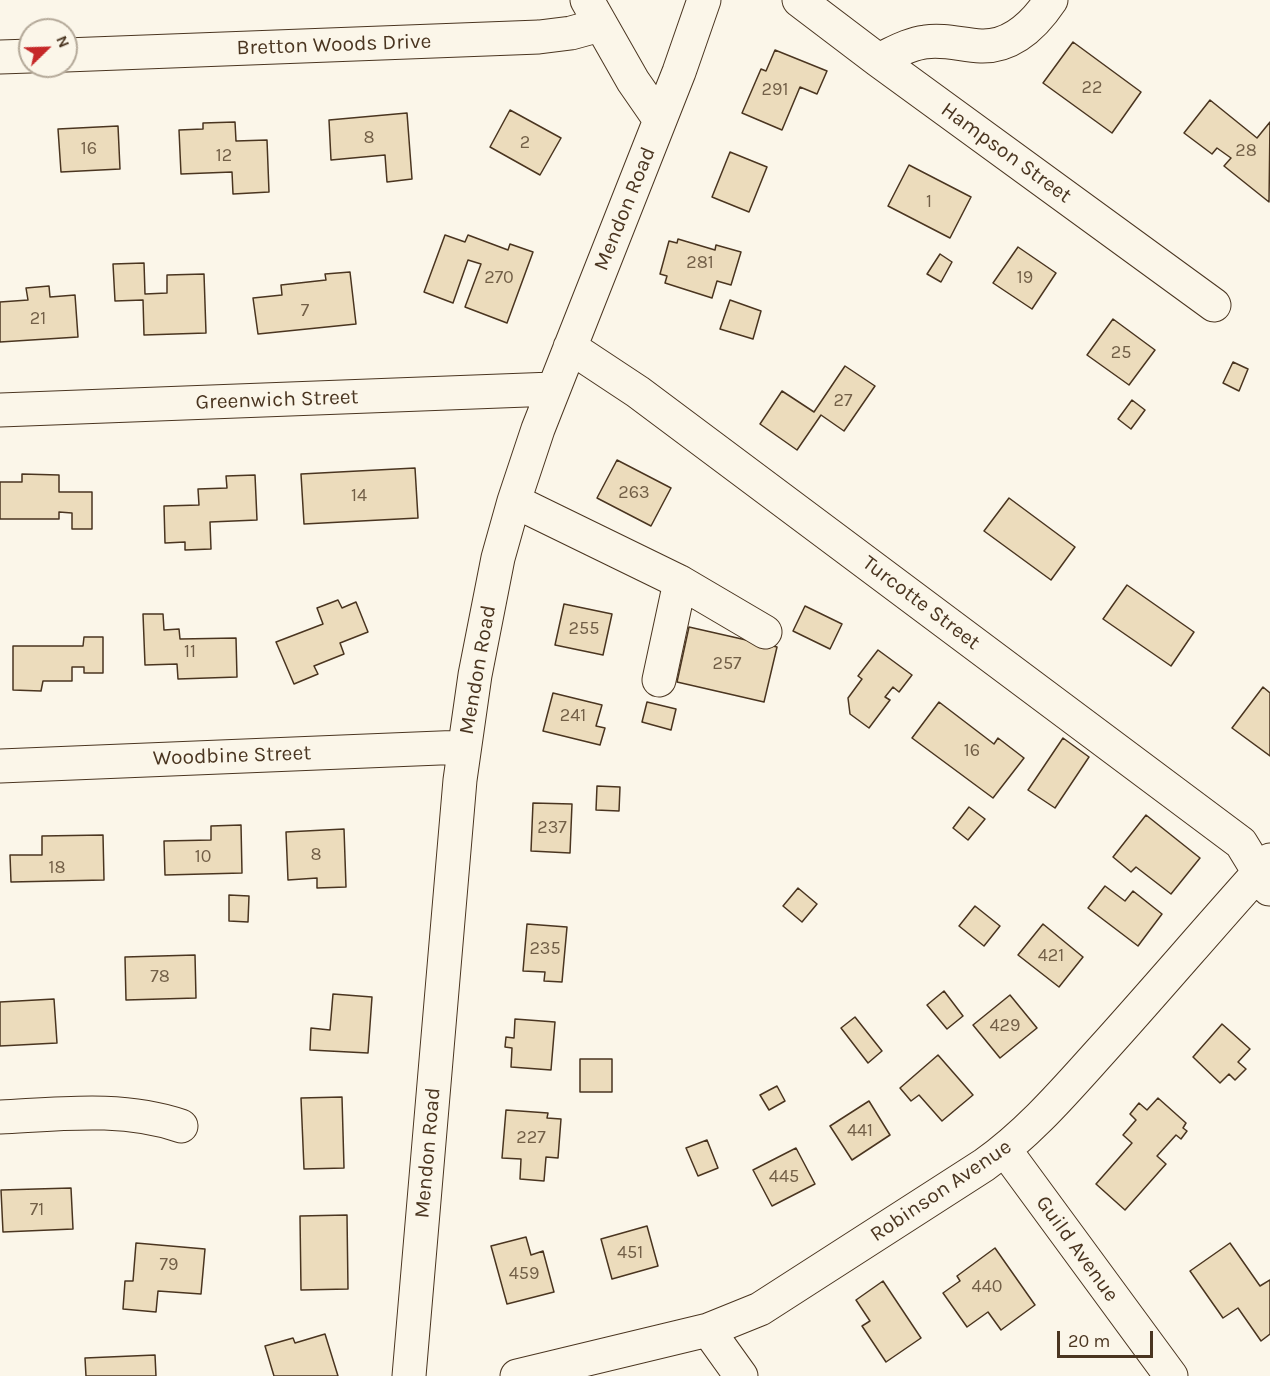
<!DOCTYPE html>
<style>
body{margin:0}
#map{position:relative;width:1270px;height:1376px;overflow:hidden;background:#fbf6e9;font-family:Karla,sans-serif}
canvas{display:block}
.north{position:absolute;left:18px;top:18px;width:60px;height:60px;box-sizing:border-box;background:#fbf6e9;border:2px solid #b4a999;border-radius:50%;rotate:67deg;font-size:16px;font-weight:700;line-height:24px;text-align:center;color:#4a3520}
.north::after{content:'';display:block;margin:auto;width:21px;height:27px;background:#c62828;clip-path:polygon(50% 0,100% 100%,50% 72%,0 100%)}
.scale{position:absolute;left:1057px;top:1331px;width:96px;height:27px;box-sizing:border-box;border:3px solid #4a3520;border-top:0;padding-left:8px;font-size:18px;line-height:21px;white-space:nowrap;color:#4a3520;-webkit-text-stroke:4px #fbf6e9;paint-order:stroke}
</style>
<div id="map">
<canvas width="1270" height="1376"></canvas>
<div class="north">N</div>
<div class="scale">20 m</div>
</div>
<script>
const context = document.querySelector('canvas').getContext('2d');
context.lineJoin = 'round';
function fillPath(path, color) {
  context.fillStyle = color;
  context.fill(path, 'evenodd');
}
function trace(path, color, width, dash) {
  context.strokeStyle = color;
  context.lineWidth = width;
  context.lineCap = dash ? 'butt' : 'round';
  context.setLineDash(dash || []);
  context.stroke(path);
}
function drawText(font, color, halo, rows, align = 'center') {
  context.font = font + ' Karla,sans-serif';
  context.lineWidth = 4.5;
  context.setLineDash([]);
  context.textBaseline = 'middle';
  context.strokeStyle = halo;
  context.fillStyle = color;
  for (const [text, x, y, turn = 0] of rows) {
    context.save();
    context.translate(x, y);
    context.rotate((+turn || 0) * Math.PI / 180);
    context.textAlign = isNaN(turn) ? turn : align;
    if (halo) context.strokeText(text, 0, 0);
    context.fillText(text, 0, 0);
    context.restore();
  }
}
const building = new Path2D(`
 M 1073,42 L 1141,92 L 1112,133 L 1043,83 Z
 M 775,50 L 827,71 L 817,94 L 800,87 L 782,130 L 742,113 L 761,69 L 766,71 Z
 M 1210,100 L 1257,138 L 1270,122 L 1269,202 L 1224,166 L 1231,158 L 1217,148 L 1212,154 L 1184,133 Z
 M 510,110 L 561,138 L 540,175 L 490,147 Z
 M 407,113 L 412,179 L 387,182 L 385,155 L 331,160 L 329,120 Z
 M 235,122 L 236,141 L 267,140 L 269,192 L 233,194 L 232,172 L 181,174 L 179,130 L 203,129 L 203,123 Z
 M 118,126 L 120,169 L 61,172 L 58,129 Z
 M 730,152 L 767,167 L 749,212 L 712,197 Z
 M 909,165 L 971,197 L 950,238 L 888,206 Z
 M 445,235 L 465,242 L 468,235 L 508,250 L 510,244 L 533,252 L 507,323 L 465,307 L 481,264 L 468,260 L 453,303 L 424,292 Z
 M 678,239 L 715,250 L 716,245 L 741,252 L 731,285 L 717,281 L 712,298 L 665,283 L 667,276 L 660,274 L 669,241 L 677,243 Z
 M 1018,247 L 1056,273 L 1032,309 L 993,283 Z
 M 940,254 L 952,262 L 941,282 L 927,274 Z
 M 144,263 L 145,294 L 167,293 L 167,275 L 204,274 L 206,333 L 144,335 L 143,300 L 115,301 L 113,264 Z
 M 350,272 L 356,324 L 258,334 L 253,298 L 282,295 L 281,285 L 326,280 L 325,274 Z
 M 49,286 L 50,297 L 75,295 L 78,337 L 0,342 L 0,302 L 28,300 L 26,288 Z
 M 730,300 L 761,311 L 753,339 L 720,329 Z
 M 1113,319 L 1155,350 L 1129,385 L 1087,355 Z
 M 1233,362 L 1248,369 L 1239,391 L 1223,383 Z
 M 845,366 L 875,386 L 844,431 L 821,415 L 797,450 L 760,424 L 782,391 L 814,412 Z
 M 1132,400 L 1145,410 L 1131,429 L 1118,419 Z
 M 617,460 L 671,488 L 651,526 L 597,498 Z
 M 415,468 L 418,518 L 304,524 L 301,474 Z
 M 22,474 L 59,475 L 59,492 L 92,492 L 92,529 L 72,529 L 72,513 L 59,512 L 59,519 L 0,519 L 0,482 L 22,482 Z
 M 255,475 L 257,520 L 210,522 L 211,549 L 185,550 L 185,542 L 165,543 L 164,506 L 199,505 L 198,489 L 227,488 L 226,476 Z
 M 1009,498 L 1075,547 L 1051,580 L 984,531 Z
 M 1127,585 L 1194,632 L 1171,666 L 1103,619 Z
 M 338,600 L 342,608 L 356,602 L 368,632 L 340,643 L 344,654 L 314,666 L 318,674 L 294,684 L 276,642 L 323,624 L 317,608 Z
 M 564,604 L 612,614 L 603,655 L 555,645 Z
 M 805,606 L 842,624 L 830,649 L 793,631 Z
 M 143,614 L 163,614 L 164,630 L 179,629 L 180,639 L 236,638 L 237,677 L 178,679 L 177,664 L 145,665 Z
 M 689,627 L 777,647 L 764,702 L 677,682 Z
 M 84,637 L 103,637 L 103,673 L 84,673 L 84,667 L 72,667 L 72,681 L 43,681 L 41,691 L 13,690 L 13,646 L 83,646 Z
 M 878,650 L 912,675 L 899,692 L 893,687 L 885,697 L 890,700 L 869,728 L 850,714 L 848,698 L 862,679 L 858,676 Z
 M 1263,687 L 1270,693 L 1270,756 L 1232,728 Z
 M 553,693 L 602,705 L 596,726 L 605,728 L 600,745 L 543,731 Z
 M 647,702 L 676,709 L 671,730 L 642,722 Z
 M 939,702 L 994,744 L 998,738 L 1024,758 L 993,798 L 912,738 Z
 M 1063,738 L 1089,757 L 1055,808 L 1028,790 Z
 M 597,786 L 620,787 L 619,811 L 596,810 Z
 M 533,803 L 572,804 L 570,853 L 531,851 Z
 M 969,807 L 985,819 L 968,840 L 953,828 Z
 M 1146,815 L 1200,858 L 1171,894 L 1136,867 L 1131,872 L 1113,857 Z
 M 241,825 L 242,873 L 165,875 L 164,841 L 211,840 L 211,826 Z
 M 344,829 L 346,887 L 317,888 L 317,878 L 288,880 L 286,832 Z
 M 103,835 L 104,880 L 11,882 L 10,855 L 42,855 L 42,836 Z
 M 1105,886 L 1125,901 L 1133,891 L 1162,914 L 1138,946 L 1088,908 Z
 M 798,888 L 817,904 L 802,922 L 783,906 Z
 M 229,895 L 249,896 L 248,922 L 229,921 Z
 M 975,906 L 1000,926 L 984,946 L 959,926 Z
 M 527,924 L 567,927 L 562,982 L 544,981 L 545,972 L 523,971 Z
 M 1043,924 L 1083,957 L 1059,987 L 1018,955 Z
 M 195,955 L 196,998 L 126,1000 L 125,957 Z
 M 944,991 L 963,1016 L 947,1029 L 927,1005 Z
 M 333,994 L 372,997 L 368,1053 L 310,1050 L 311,1028 L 330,1030 Z
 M 1010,995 L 1037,1028 L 1000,1058 L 973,1025 Z
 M 54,999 L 57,1043 L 0,1046 L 0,1002 Z
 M 855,1017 L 882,1051 L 868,1063 L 841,1028 Z
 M 515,1019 L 555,1022 L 551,1070 L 511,1067 L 512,1048 L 505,1047 L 506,1037 L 514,1038 Z
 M 1222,1024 L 1250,1049 L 1238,1062 L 1246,1069 L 1235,1080 L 1229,1074 L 1220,1083 L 1193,1057 Z
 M 938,1055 L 973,1095 L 942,1121 L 919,1095 L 911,1101 L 900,1088 Z
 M 580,1059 L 612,1059 L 612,1092 L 580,1092 Z
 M 777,1086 L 785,1101 L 769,1110 L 760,1095 Z
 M 342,1097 L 344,1168 L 304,1169 L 301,1098 Z
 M 1158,1098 L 1186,1123 L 1183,1128 L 1187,1131 L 1181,1139 L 1176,1135 L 1157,1156 L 1166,1164 L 1125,1210 L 1096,1184 L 1132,1143 L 1123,1135 L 1136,1120 L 1130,1114 L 1139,1103 L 1147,1110 Z
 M 869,1101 L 890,1135 L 852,1160 L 830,1126 Z
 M 506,1110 L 548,1113 L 547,1118 L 561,1119 L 558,1158 L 546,1157 L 544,1181 L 520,1179 L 521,1159 L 502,1158 Z
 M 707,1140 L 718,1168 L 698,1176 L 686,1148 Z
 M 796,1148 L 815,1184 L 772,1206 L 753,1170 Z
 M 71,1188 L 73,1229 L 3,1232 L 1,1190 Z
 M 347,1215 L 348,1289 L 301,1290 L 300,1216 Z
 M 647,1226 L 658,1266 L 612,1279 L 601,1239 Z
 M 526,1237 L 531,1255 L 543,1251 L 554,1292 L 507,1304 L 491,1246 Z
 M 136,1243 L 205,1249 L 201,1294 L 158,1291 L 156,1312 L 123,1309 L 125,1281 L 133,1281 Z
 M 1230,1243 L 1260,1286 L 1270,1280 L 1270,1334 L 1261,1341 L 1238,1308 L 1223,1318 L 1190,1271 Z
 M 995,1248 L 1035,1305 L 1001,1330 L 988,1312 L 967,1327 L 943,1293 L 960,1281 L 957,1276 Z
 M 883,1281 L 921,1338 L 886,1362 L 862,1326 L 870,1321 L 856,1300 Z
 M 325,1334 L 338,1376 L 274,1376 L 265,1346 L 293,1338 L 295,1343 Z
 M 155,1355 L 156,1376 L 86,1376 L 85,1358 Z`);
fillPath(building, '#ecdcbc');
trace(building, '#4a3520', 1.5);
const minor = new Path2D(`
 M 587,0 L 633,81 L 660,120
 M 799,0 L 878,60 L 1214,305
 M 66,55 L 539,37 L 571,33 L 600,25
 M 0,57 L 30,56
 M 878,60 C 894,53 909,44 925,42 C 944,39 962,45 981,46 C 1012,47 1035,24 1051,0
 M 570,347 L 638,392 L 1241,843 L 1269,889
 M 0,410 L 553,389
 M 514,501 L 680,582 L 765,632
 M 659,680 L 680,582
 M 0,766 L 464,747
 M 0,1117 C 60,1114 123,1106 181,1126
 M 1005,1150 L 1171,1376
 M 708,1330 L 741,1376
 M 409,1376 L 460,780 L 475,675 L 498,558 L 514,501 L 538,429 L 679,72 L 704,0
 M 517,1376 L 708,1330 L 760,1309 L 984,1165 C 1029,1133 1064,1092 1101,1051 C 1158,988 1213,923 1270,860`);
trace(minor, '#4a3520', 35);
trace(minor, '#fbf6e9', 33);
drawText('18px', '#725f47', null, [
 ["22",1092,88],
 ["291",775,90],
 ["8",369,138],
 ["2",525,143],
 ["16",89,149],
 ["28",1246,151],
 ["12",224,156],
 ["1",929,202],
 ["281",700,263],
 ["270",499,278],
 ["19",1025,278],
 ["7",305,311],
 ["21",38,319],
 ["25",1121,353],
 ["27",843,401],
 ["263",634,493],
 ["14",359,496],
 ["255",584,629],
 ["11",190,652],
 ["257",727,664],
 ["241",573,716],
 ["16",972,751],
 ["237",552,828],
 ["8",316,855],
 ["10",203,857],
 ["18",57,868],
 ["235",545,949],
 ["421",1051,956],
 ["78",160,977],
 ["429",1005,1026],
 ["441",860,1131],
 ["227",531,1138],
 ["445",784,1177],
 ["71",37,1210],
 ["451",630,1253],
 ["79",169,1265],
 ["459",524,1274],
 ["440",987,1287]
]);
drawText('21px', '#4a3520', '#fbf6e9', [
 ["Bretton Woods Drive",334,45,-2],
 ["Hampson Street",1006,153,36],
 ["Mendon Road",625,209,-68],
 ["Greenwich Street",277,400,-2],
 ["Turcotte Street",921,603,37],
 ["Mendon Road",478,670,-80],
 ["Woodbine Street",232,756,-2],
 ["Mendon Road",428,1153,-85],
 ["Robinson Avenue",941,1191,-34],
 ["Guild Avenue",1077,1249,54]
]);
</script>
